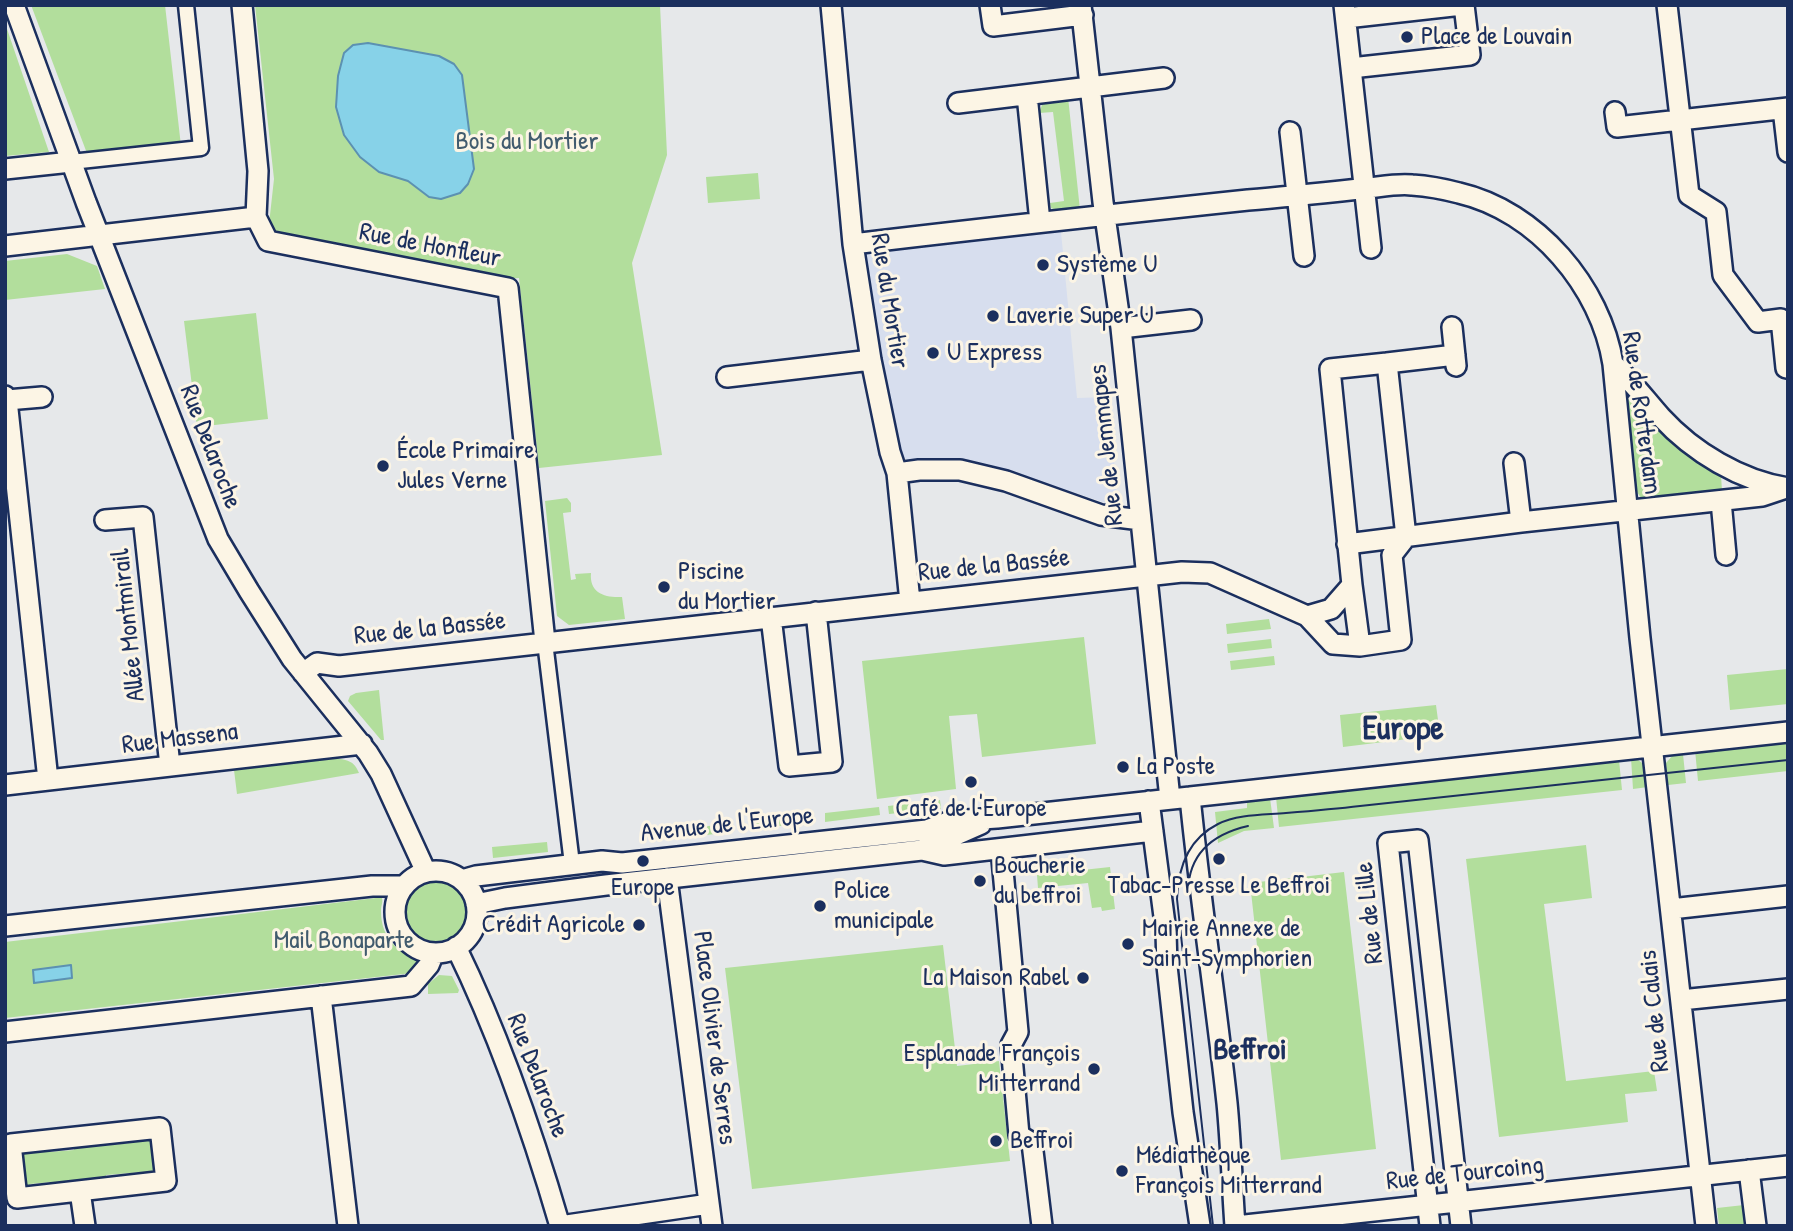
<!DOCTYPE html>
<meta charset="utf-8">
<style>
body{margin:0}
#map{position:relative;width:1793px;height:1231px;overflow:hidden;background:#e6e8ea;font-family:"Patrick Hand",sans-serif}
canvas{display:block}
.frame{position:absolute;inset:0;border:7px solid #1b2f5e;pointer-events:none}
</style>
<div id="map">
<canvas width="1793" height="1231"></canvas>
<div class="frame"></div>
</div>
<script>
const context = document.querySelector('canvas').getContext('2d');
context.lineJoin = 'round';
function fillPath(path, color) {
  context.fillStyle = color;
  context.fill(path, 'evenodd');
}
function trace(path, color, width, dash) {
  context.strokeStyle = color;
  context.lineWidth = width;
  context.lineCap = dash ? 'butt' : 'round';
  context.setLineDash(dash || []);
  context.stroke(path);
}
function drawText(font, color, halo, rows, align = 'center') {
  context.font = font + ' "Patrick Hand",sans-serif';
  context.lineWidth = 6;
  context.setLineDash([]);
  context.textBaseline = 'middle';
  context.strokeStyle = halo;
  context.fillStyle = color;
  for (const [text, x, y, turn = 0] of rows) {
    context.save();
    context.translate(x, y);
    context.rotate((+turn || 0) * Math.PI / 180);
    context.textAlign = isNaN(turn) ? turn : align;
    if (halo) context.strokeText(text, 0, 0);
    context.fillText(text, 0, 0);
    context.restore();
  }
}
fillPath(new Path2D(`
 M 1061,232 L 1077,398 L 1109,397 L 1117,498 L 1109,504 L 993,466 L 915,465 L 899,454 L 866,278 L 865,251 Z`), '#d7deee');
fillPath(new Path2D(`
 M 31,5 L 165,5 L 181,146 L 88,156 Z
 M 255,5 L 660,5 L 667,155 L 632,263 L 662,455 L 539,468 L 519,278 L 504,279 L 275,233 L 269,224 L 274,179 Z
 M 5,23 L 49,152 L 5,156 Z
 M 1068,97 L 1080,210 L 1059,211 L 1051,208 L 1050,203 L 1064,201 L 1053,112 L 1039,113 L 1042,105 L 1051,98 Z
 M 758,173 L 760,199 L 708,203 L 706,177 Z
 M 67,254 L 97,266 L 105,289 L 5,300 L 5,261 Z
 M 256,313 L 268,419 L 197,427 L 184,321 Z
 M 1629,398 L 1638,400 C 1656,435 1688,457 1721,475 L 1722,491 L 1641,498 L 1633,486 L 1625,404 Z
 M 567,498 L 571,503 L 571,512 L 563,513 L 571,580 L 576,579 L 575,574 L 591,573 C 589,593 605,598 622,597 L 625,619 L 569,625 L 557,616 L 545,501 Z
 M 1269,619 L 1271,629 L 1227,634 L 1226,624 Z
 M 1084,637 L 1096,744 L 982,757 L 977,714 L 949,716 L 956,789 L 877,799 L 862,661 Z
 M 1271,639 L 1272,648 L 1228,653 L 1227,644 Z
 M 1274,656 L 1275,665 L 1231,670 L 1230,661 Z
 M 1788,669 L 1788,704 L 1730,710 L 1727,675 Z
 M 379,690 L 384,740 L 381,740 L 348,701 L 350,696 L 356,693 Z
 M 1436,705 L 1440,735 L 1343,747 L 1340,715 Z
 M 1788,740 L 1788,771 L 1698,781 L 1695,750 Z
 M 1673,755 L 1683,754 L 1686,783 L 1668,785 L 1666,763 Z
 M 333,758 C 347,760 354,760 359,773 L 237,794 L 234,770 Z
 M 1631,758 C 1647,760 1646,773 1648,787 L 1633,789 Z
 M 1619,760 L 1622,790 L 1279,827 L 1276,797 Z
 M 1270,798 L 1274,828 L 1244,831 L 1218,843 L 1215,812 L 1247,808 L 1247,800 Z
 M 940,800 L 941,809 L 889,814 L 888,806 Z
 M 879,807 L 880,815 L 825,822 L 825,813 Z
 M 805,815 L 806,823 L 752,829 L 751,821 Z
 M 732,823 L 733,832 L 679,838 L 678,830 Z
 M 547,842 L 548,852 L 493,858 L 492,847 Z
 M 1586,845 L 1592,898 L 1544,904 L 1566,1081 L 1654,1071 L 1657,1091 L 1625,1094 L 1628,1122 L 1499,1137 L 1466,859 Z
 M 1110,867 L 1115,909 L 1102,911 L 1101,907 L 1092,908 L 1088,883 L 1038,888 L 1037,875 Z
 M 1344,872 L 1376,1149 L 1281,1160 L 1250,883 Z
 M405 912a31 31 0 1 1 62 0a31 31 0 1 1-62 0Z
 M 377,894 L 381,895 C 384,902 381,904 381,911 C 381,939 398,951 420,963 L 413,973 L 5,1018 L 5,942 L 376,898 Z
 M 943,945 L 957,1066 L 999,1061 L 1010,1161 L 752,1189 L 725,968 Z
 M 439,975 L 452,976 L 459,990 L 458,993 L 428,994 L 428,984 Z
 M 147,1136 L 153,1140 L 155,1171 L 151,1176 L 145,1177 L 144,1172 L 106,1175 L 106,1181 L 55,1186 L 53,1182 L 30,1184 L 30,1189 L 28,1190 L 23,1185 L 19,1154 L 24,1149 L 48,1147 L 49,1152 L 74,1150 L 74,1144 L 91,1142 L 92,1147 L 130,1143 L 130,1138 Z
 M 1744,1205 L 1747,1226 L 1719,1226 L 1717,1208 Z`), '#b2de9c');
const water = new Path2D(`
 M 368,43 L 439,56 L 454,64 L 462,75 L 474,169 L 468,184 L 460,193 L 441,199 L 429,197 L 408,181 L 379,172 L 360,157 L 344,135 L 336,107 L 338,76 L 344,53 L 353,45 Z
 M 71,965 L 72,978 L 34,983 L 33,970 Z`);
fillPath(water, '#87d2e8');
trace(water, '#5c91b1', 2);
const pedestrian = new Path2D(`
 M 71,162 L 201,148 L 186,5
 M 545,642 L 572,864`);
const minor = new Path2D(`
 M 14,5 L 86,202 L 218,539 L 249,591 L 292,659 L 368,753 L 381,774 L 426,872
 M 242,5 L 258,171 L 256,217 L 268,241 L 508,288 L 545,642
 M 831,5 L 853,244 L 871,360 L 890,452 L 897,473 L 910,602
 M 990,5 L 993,26 L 1083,15
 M 1081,5 L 1103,202 L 1121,328 L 1170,799
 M 1344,5 L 1371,248
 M 1667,5 L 1689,195 L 1716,212 L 1723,275 L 1758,322 L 1781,319 L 1786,368
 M 1346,18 L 1462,5
 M 1351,68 L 1470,55 L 1464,5
 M 1027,95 L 1040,222
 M 958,103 L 1164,78
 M 1783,109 L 1788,152
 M 1615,112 L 1617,127 L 1788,108
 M 1290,132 L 1304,256
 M 5,169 L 71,162
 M 853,244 C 985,228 1116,214 1248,200 C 1285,197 1322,193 1359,189 C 1376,188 1395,183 1412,185 C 1427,186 1444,189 1459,193 C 1537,211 1601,287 1613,364 L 1640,638 L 1706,1226
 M 5,246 L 256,217
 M 1452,327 L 1456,366
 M 1121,328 L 1191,320
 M 1387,363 L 1455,355
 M 1613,364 C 1631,380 1645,399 1661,417 C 1693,452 1741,481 1788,488
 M 727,377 L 871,360
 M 5,396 L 7,400 L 42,397
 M 7,400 L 48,780
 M 1514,463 L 1521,522
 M 897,473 L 919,470 L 960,470 L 1006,481 L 1101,515 L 1141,520
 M 1721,501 L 1726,555
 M 105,520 L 143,517 L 170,766
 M 1347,544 L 1521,522 L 1762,496 L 1786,488
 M 1307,616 L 1333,644 L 1360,646
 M 771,617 L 789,766 L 832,762 L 816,612
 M 303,673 L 317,663 L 339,666 L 1182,572 L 1210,573 L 1307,616 L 1331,609 L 1352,585 L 1330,369 L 1387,363 L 1406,537 L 1392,555 L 1401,640 L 1360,646 L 1352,585
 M 5,785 L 362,744
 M 1190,797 C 1200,899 1216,1001 1227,1103 C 1231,1144 1232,1185 1235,1226
 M 1149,801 L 1166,932 L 1167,966 L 1183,1112 L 1200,1226
 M 1001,849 L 1018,1032 L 1011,1045 L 1019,1135 L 1032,1143 L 1042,1226
 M 922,850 L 944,855 L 1153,831
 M395 912a41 41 0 1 1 82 0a41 41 0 1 1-82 0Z
 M 667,878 L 712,1226
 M 462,880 L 476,876 L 602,861 L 622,863 L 927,830 L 951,821 L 997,818 L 1788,732
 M 476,904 L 505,898 L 606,885 L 922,850 L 981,824
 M 1671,909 L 1788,896
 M 5,926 L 372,886 L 403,886
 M 456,947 C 500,1037 532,1130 560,1226
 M 321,996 L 348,1226
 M 1681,1000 L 1788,989
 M 5,1032 L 411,986 L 429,965 L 434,953
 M 160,1128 L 166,1181 L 17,1198 L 11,1144 Z
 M 1749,1170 L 1756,1226
 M 80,1191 L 85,1226
 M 560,1226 L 709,1204
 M 1236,1226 L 1788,1166
 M 1430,1226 L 1388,843 L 1418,840 L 1461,1226`);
trace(pedestrian, '#1b2f5e', 19);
trace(minor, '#1b2f5e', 24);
trace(pedestrian, '#fcf5e5', 14);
trace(minor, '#fcf5e5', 19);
trace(new Path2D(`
 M 1188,891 C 1189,853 1213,834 1248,826
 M 1213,1226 L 1177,899 C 1178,867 1188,839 1218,824 C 1238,814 1264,815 1286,813 C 1311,811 1335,809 1360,806 C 1502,790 1645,775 1788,760`), '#1b2f5e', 2);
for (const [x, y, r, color] of [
 [1407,37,7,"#1b2f5e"],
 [1043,265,7,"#1b2f5e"],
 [993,316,7,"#1b2f5e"],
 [933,353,7,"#1b2f5e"],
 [383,466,7,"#1b2f5e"],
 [664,587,7,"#1b2f5e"],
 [1123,767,7,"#1b2f5e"],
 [971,782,7,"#1b2f5e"],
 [1219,859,7,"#1b2f5e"],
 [643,861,7,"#1b2f5e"],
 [980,881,7,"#1b2f5e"],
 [820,906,7,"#1b2f5e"],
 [639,925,7,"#1b2f5e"],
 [1128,944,7,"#1b2f5e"],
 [1083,978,7,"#1b2f5e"],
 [1094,1069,7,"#1b2f5e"],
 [996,1141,7,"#1b2f5e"],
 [1122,1171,7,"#1b2f5e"]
]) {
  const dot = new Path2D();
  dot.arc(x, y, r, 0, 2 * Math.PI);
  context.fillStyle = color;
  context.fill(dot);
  trace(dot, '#fcf5e5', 2.5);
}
drawText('26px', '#1b2f5e', '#fcf5e5', [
 ["Place de Louvain",1421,37],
 ["Système U",1057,265],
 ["Laverie Super U",1007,316],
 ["U Express",947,353],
 ["École Primaire",397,451],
 ["Jules Verne",397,481],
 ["Piscine",678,572],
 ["du Mortier",678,602],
 ["La Poste",1137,767],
 ["Café de l'Europe",971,809,"center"],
 ["Boucherie",994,866],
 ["du beffroi",994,896],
 ["Tabac-Presse Le Beffroi",1219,886,"center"],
 ["Europe",643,888,"center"],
 ["Police",834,891],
 ["municipale",834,921],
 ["Crédit Agricole",625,925,"right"],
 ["Mairie Annexe de",1142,929],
 ["Saint-Symphorien",1142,959],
 ["La Maison Rabel",1069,978,"right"],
 ["Esplanade François",1080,1054,"right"],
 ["Mitterrand",1080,1084,"right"],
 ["Beffroi",1010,1141],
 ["Médiathèque",1136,1156],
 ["François Mitterrand",1136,1186]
], 'left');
drawText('26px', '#415b6e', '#fcf5e5', [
 ["Bois du Mortier",527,142],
 ["Mail Bonaparte",344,941]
]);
drawText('26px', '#1b2f5e', '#fcf5e5', [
 ["Rue de Honfleur",430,246,11],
 ["Rue du Mortier",889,301,81],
 ["Rue de Rotterdam",1641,413,82],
 ["Rue de Jemmapes",1107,445,-96],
 ["Rue Delaroche",210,447,69],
 ["Rue de la Bassée",994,566,-6],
 ["Allée Montmirail",129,625,-96],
 ["Rue de la Bassée",430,629,-6],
 ["Rue Massena",180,739,-7],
 ["Avenue de l'Europe",727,825,-6],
 ["Rue de Lille",1370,913,-96],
 ["Rue de Calais",1655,1011,-96],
 ["Place Olivier de Serres",714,1038,83],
 ["Rue Delaroche",537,1076,69],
 ["Rue de Tourcoing",1465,1174,-6]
]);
drawText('bold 30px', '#1b2f5e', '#fcf5e5', [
 ["Beffroi",1250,1051]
]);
drawText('bold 33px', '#1b2f5e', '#fcf5e5', [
 ["Europe",1403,730]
]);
</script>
